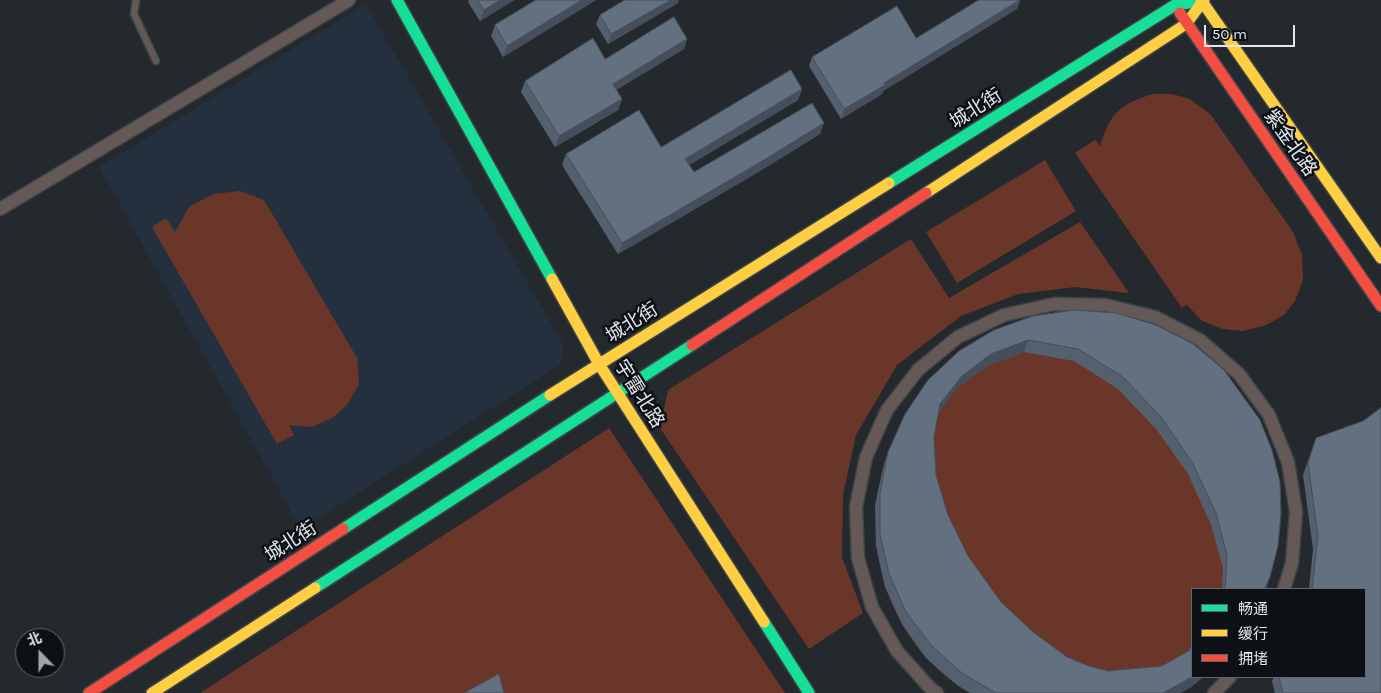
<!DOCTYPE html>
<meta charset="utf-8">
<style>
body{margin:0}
#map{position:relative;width:1381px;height:693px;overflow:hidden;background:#24292e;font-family:Karla,"Noto Sans SC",sans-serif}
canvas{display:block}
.legend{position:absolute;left:1191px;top:588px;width:175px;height:90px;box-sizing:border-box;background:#0d1015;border:1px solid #62666c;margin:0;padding:6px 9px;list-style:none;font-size:15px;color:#e2e7ee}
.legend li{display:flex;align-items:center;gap:10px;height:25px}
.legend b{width:25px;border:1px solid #62666c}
.north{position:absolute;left:15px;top:628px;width:50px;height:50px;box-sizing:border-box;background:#0d1015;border:1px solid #62666c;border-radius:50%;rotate:338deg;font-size:14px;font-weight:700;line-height:20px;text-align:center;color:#e2e7ee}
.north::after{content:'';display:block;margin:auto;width:18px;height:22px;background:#a0a4ab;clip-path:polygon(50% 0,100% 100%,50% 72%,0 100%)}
.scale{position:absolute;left:1204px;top:25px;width:91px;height:22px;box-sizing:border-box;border:2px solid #e2e7ee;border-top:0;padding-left:6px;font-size:15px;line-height:18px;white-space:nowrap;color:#e2e7ee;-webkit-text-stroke:4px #0d1015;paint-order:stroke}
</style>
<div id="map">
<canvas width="1381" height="693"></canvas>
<ul class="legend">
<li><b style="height:6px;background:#16e098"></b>畅通</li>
<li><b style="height:6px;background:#ffcf43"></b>缓行</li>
<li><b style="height:6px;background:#f24e42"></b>拥堵</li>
</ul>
<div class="north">北</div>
<div class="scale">50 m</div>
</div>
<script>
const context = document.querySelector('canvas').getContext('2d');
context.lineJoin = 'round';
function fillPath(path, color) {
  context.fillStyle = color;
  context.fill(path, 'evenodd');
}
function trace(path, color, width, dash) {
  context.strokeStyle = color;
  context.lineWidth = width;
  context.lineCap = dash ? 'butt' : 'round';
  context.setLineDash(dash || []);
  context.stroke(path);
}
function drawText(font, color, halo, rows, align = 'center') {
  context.font = font + ' Karla,"Noto Sans SC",sans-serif';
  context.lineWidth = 5;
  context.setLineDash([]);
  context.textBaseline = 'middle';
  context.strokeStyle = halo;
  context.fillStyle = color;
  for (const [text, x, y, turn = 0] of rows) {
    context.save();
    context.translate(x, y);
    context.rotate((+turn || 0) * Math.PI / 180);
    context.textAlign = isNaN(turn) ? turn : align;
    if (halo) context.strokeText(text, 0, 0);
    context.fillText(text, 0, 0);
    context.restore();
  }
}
fillPath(new Path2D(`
 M 366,4 L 563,344 L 563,356 L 560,365 L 301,529 L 99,167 Z`), '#25303e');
fillPath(new Path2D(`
 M 1153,94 L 1172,94 L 1190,99 L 1211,115 L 1293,232 L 1302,255 L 1303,280 L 1295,301 L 1284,315 L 1266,325 L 1243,331 L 1223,329 L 1202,321 L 1187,305 L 1182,308 L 1075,153 L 1095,140 L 1100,146 C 1110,113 1120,104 1153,94 Z
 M 1045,160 L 1076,211 L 957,283 L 926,232 Z
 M 240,191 L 264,200 L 357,358 L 359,384 L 347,405 L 334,417 L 312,427 L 289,425 L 294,435 L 277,444 L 152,227 L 166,218 L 175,232 L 189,207 L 213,194 Z
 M 1080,222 L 1129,293 L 1075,287 L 1018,294 L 961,316 L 897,365 L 856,435 L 843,495 L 842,557 L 863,613 L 809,649 L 660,428 L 668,390 L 911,239 L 949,298 Z
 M 1111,326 L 1266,589 L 1192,589 L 1192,677 L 1203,677 L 1191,687 L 1180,693 L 970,693 C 879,640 851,519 899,428 C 905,416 918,406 926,396 C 935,386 943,372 953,365 C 960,360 981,357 990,355 C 1030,345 1071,336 1111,326 Z
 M 609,428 L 785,693 L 200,693 Z`), '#6b362a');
const lane = new Path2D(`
 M 136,0 L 134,14 L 156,61`);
const street = new Path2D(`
 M 0,209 L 349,0
 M 937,693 L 931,689 L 897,651 L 872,607 L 858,558 L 856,507 L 866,457 L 887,410 L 918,370 L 958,337 L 1004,315 L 1054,304 L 1105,305 L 1155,317 L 1200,340 L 1239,374 L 1269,415 L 1288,462 L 1296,512 L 1292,563 L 1284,589
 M 1214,693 L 1230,677`);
const fast = new Path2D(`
 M 397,0 L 552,279
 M 889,183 L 1175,5 L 1202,1
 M 343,529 L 550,395
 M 315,588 L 692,345
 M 764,622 L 809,693`);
const slow = new Path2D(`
 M 1201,0 L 1381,258
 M 926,193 L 1186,24 L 1204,0
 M 552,279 L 599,364 L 764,622
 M 550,395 L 889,183
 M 152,693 L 315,588`);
const jam = new Path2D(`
 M 1180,13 L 1381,306
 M 692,345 L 926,193
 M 89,693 L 343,529`);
trace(lane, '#3f4448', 9);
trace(street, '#3f4448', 15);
trace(fast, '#3f4448', 14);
trace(slow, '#3f4448', 14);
trace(jam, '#3f4448', 14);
trace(lane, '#645956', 6);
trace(street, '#645956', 12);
trace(fast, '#16e098', 11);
trace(slow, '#ffcf43', 11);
trace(jam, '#f24e42', 11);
fillPath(new Path2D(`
 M 469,0 L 514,0 L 480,21 L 468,2 Z
 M 536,0 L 596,0 L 503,57 L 491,36 L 495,25 Z
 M 1020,0 L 1017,9 L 883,91 L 882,94 L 841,119 L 809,66 L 812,57 L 916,38 Z
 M 678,3 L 608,44 L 596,24 L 600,15 Z
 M 687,39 L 684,49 L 616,90 L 622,99 L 618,110 L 555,147 L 521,92 L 525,81 L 605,59 Z
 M 802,89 L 798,100 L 689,165 L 694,172 L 820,134 L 755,174 L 618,254 L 562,165 L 566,154 L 661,147 Z
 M 1033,316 L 1272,450 L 1270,577 L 1266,589 L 1222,589 L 1223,568 L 1211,525 L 1188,474 L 1157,430 L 1118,389 L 1074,361 L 1024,352 L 987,366 L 957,388 L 938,413 L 934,437 L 936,475 L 948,515 L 968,556 L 1001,602 L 1033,632 L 1067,657 L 1089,666 L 1108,671 L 1162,666 L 1188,651 L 1189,649 L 1192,647 L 1192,677 L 1203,677 L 1191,687 L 1180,693 L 970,693 L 957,685 L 926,658 L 902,624 L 885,587 L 876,546 L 875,505 L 884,464 L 888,452 Z
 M 1381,408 L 1381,693 L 1275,693 L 1272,681 L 1274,677 L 1365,677 L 1365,589 L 1309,589 L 1313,549 L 1303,475 L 1316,438 L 1363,421 Z`), '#55606e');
fillPath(new Path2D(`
 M 500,0 L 514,0 L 480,21 L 484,10 Z
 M 582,0 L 596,0 L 503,57 L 507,46 Z
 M 671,0 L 679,0 L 678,3 L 608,44 L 611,34 Z
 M 1020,0 L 1017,9 L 883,91 L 882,94 L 841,119 L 844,109 L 884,83 Z
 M 687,39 L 684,49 L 609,94 L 613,84 Z
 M 802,89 L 798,100 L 681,170 L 685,159 Z
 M 622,99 L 618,110 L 555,147 L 559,136 Z
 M 824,123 L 820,134 L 755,174 L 618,254 L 622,243 Z
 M 1028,340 L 1024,352 L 987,366 L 957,388 L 936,417 L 940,404 L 962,376 L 991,354 Z
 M 1192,677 L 1203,677 L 1191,687 L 1180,693 L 1163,693 Z`), '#454e5a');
const building = new Path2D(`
 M 478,0 L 500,0 L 484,10 Z
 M 536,0 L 582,0 L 507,46 L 495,25 Z
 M 625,0 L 671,0 L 611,34 L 600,15 Z
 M 979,0 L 1020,0 L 884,83 L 885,85 L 844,109 L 812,57 L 897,6 L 916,38 Z
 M 674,17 L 687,39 L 613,84 L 622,99 L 559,136 L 525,81 L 593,38 L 605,59 Z
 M 791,70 L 802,89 L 685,159 L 694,172 L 812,103 L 824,123 L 759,163 L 622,243 L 566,154 L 639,110 L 661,147 Z
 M 1075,310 L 1116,313 L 1156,325 L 1193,344 L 1224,370 L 1260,420 L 1272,450 L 1280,482 L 1281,514 L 1278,546 L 1270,577 L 1264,589 L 1225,589 L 1227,555 L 1216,513 L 1192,462 L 1161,417 L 1123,377 L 1078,349 L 1028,340 L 991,354 L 962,376 L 940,404 L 934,437 L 936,475 L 948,515 L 968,556 L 1001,602 L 1033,632 L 1067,657 L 1089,666 L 1108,671 L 1162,666 L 1190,650 L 1189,649 L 1192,647 L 1192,677 L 1163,693 L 996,693 L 962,673 L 931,645 L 906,612 L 889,574 L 880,534 L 880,493 L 888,452 L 905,414 L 928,380 L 959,351 L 994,330 L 1033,316 Z
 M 1381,408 L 1381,693 L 1283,693 L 1279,677 L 1365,677 L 1365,589 L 1312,589 L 1318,536 L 1308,463 L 1316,438 L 1363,421 Z
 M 499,674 L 504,693 L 464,693 Z`);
fillPath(building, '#637080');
trace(building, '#454e5a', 1);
drawText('19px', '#e2e7ee', '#0d1015', [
 ["城北街",976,109,-32],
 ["紫金北路",1290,143,55],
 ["城北街",632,323,-32],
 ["宇雷北路",639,394,58],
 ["城北街",291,542,-33]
]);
</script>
